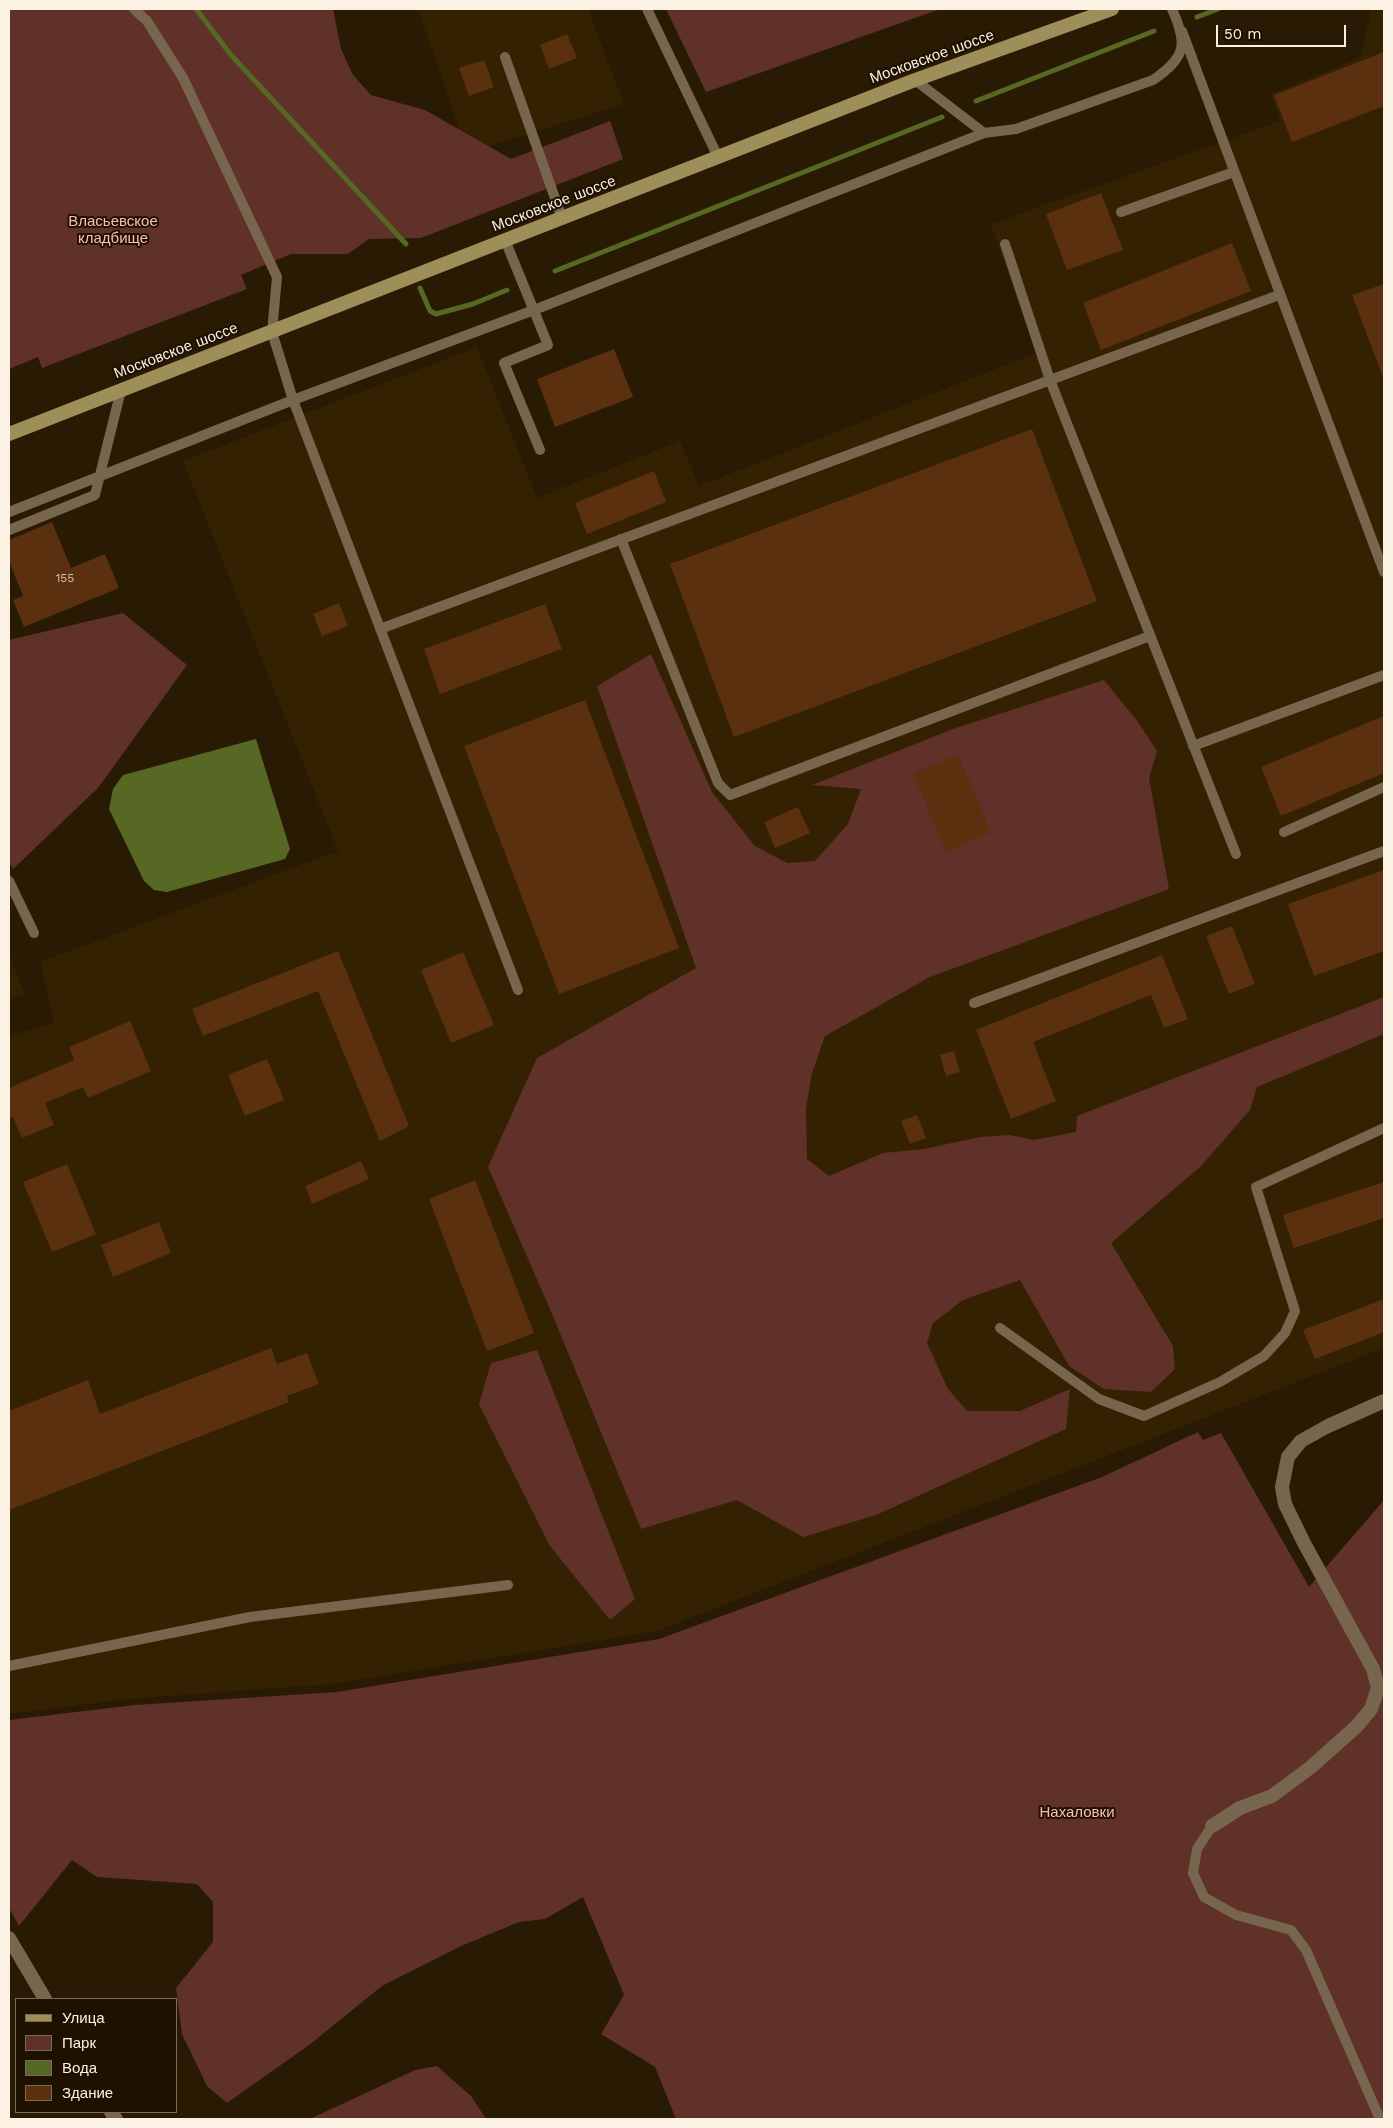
<!DOCTYPE html>
<meta charset="utf-8">
<style>
body{margin:0}
#map{position:relative;width:1393px;height:2128px;overflow:hidden;background:#291a04;font-family:"Work Sans",sans-serif}
canvas{display:block}
.frame{position:absolute;inset:0;border:10px solid #fcf2e4;pointer-events:none}
.legend{position:absolute;left:15px;top:1998px;width:162px;height:115px;box-sizing:border-box;background:#1f1100;border:1px solid #776b5b;margin:0;padding:6px 9px;list-style:none;font-size:15px;color:#fcf2e4}
.legend li{display:flex;align-items:center;gap:10px;height:25px}
.legend b{width:25px;border:1px solid #776b5b}
.scale{position:absolute;left:1216px;top:25px;width:130px;height:22px;box-sizing:border-box;border:2px solid #fcf2e4;border-top:0;padding-left:6px;font-size:15px;line-height:18px;white-space:nowrap;color:#fcf2e4;-webkit-text-stroke:4px #1f1100;paint-order:stroke}
</style>
<div id="map">
<canvas width="1393" height="2128"></canvas>
<div class="frame"></div>
<ul class="legend">
<li><b style="height:6px;background:#9e8f5a"></b>Улица</li>
<li><b style="height:14px;background:#5f3129"></b>Парк</li>
<li><b style="height:14px;background:#566823"></b>Вода</li>
<li><b style="height:14px;background:#5b300f"></b>Здание</li>
</ul>
<div class="scale">50 m</div>
</div>
<script>
const context = document.querySelector('canvas').getContext('2d');
context.lineJoin = 'round';
function fillPath(path, color) {
  context.fillStyle = color;
  context.fill(path, 'evenodd');
}
function trace(path, color, width, dash) {
  context.strokeStyle = color;
  context.lineWidth = width;
  context.lineCap = dash ? 'butt' : 'round';
  context.setLineDash(dash || []);
  context.stroke(path);
}
function drawText(font, color, halo, rows, align = 'center') {
  context.font = font + ' "Work Sans",sans-serif';
  context.lineWidth = 4;
  context.setLineDash([]);
  context.textBaseline = 'middle';
  context.strokeStyle = halo;
  context.fillStyle = color;
  for (const [text, x, y, turn = 0] of rows) {
    context.save();
    context.translate(x, y);
    context.rotate((+turn || 0) * Math.PI / 180);
    context.textAlign = isNaN(turn) ? turn : align;
    if (halo) context.strokeText(text, 0, 0);
    context.fillText(text, 0, 0);
    context.restore();
  }
}
fillPath(new Path2D(`
 M 418,9 L 588,9 L 624,104 L 467,153 Z
 M 1371,9 L 1384,9 L 1384,1348 L 657,1631 L 334,1684 L 128,1699 L 9,1714 L 9,1036 L 54,1022 L 40,962 L 338,851 L 183,461 L 477,347 L 537,498 L 680,441 L 699,486 L 1036,353 L 991,224 L 1280,121 L 1271,94 L 1361,57 Z
 M 9,956 L 25,994 L 9,1000 Z`), '#342102');
fillPath(new Path2D(`
 M 9,9 L 333,9 L 341,49 L 353,75 L 371,95 L 425,110 L 511,159 L 610,121 L 623,159 L 421,238 L 369,239 L 348,254 L 291,254 L 241,275 L 247,289 L 42,368 L 38,357 L 9,369 Z
 M 666,9 L 940,9 L 706,92 Z
 M 123,613 L 187,665 L 98,788 L 13,869 L 9,861 L 9,640 Z
 M 651,654 L 712,792 L 755,846 L 787,863 L 815,861 L 848,824 L 861,789 L 812,785 L 953,729 L 1104,680 L 1138,722 L 1157,751 L 1149,778 L 1169,889 L 930,977 L 825,1036 L 812,1073 L 806,1109 L 807,1159 L 829,1176 L 883,1153 L 924,1149 L 980,1137 L 1010,1135 L 1034,1140 L 1076,1132 L 1077,1116 L 1384,997 L 1384,1034 L 1257,1087 L 1250,1110 L 1201,1166 L 1111,1243 L 1173,1346 L 1175,1369 L 1151,1392 L 1104,1389 L 1069,1366 L 1020,1280 L 963,1300 L 933,1323 L 927,1343 L 948,1389 L 967,1411 L 1020,1411 L 1070,1389 L 1066,1429 L 876,1515 L 803,1537 L 737,1500 L 641,1529 L 550,1309 L 488,1167 L 537,1058 L 696,968 L 597,686 Z
 M 537,1350 L 635,1599 L 610,1620 L 550,1546 L 479,1404 L 491,1363 Z
 M 1198,1432 L 1203,1440 L 1221,1433 L 1309,1587 L 1384,1500 L 1384,2119 L 676,2119 L 655,2067 L 601,2034 L 624,1995 L 583,1897 L 545,1919 L 519,1922 L 461,1946 L 382,1986 L 309,2045 L 227,2103 L 207,2086 L 182,2034 L 176,1988 L 213,1942 L 213,1902 L 197,1884 L 97,1877 L 72,1860 L 19,1926 L 9,1908 L 9,1720 L 135,1705 L 337,1692 L 659,1639 L 1102,1477 Z
 M 437,2066 L 471,2096 L 486,2119 L 310,2119 L 415,2070 Z`), '#5f3129');
fillPath(new Path2D(`
 M 256,739 L 290,849 L 285,859 L 167,892 L 154,890 L 144,881 L 109,809 L 113,789 L 123,775 Z`), '#566823');
trace(new Path2D(`
 M 196,9 L 231,55 L 406,244
 M 1197,17 L 1218,9
 M 976,101 L 1154,31
 M 555,271 L 942,117
 M 420,288 L 430,311 L 436,314 L 473,304 L 507,290`), '#566823', 5);
fillPath(new Path2D(`
 M 567,34 L 577,58 L 549,69 L 540,45 Z
 M 1384,52 L 1384,106 L 1292,142 L 1274,95 Z
 M 484,60 L 494,87 L 469,96 L 459,68 Z
 M 1101,193 L 1123,250 L 1067,270 L 1046,214 Z
 M 1232,243 L 1251,291 L 1101,350 L 1083,303 Z
 M 1384,284 L 1384,377 L 1383,377 L 1352,295 Z
 M 614,349 L 633,397 L 555,427 L 537,379 Z
 M 1032,429 L 1097,601 L 734,737 L 670,564 Z
 M 654,471 L 666,502 L 587,534 L 575,503 Z
 M 52,522 L 71,568 L 105,554 L 119,588 L 24,627 L 13,600 L 23,596 L 9,561 L 9,540 Z
 M 339,603 L 348,626 L 322,636 L 313,614 Z
 M 545,604 L 562,649 L 440,694 L 424,649 Z
 M 585,700 L 679,948 L 559,994 L 464,746 Z
 M 1384,716 L 1384,773 L 1281,816 L 1261,767 Z
 M 958,754 L 991,832 L 946,852 L 913,774 Z
 M 798,807 L 810,833 L 775,848 L 764,822 Z
 M 1384,870 L 1384,951 L 1314,976 L 1288,904 Z
 M 1232,926 L 1255,984 L 1229,994 L 1206,936 Z
 M 338,951 L 409,1126 L 380,1141 L 318,991 L 203,1036 L 192,1009 Z
 M 463,952 L 494,1025 L 451,1043 L 421,970 Z
 M 1162,955 L 1188,1019 L 1164,1028 L 1151,995 L 1033,1042 L 1056,1101 L 1011,1119 L 976,1030 Z
 M 130,1021 L 151,1071 L 88,1098 L 83,1087 L 45,1103 L 54,1125 L 22,1138 L 13,1117 L 9,1119 L 9,1088 L 74,1060 L 69,1047 Z
 M 954,1051 L 960,1072 L 946,1076 L 940,1055 Z
 M 267,1059 L 284,1100 L 245,1116 L 228,1075 Z
 M 917,1115 L 926,1138 L 910,1144 L 901,1121 Z
 M 361,1161 L 369,1179 L 312,1204 L 305,1186 Z
 M 67,1164 L 96,1234 L 52,1252 L 23,1182 Z
 M 475,1180 L 534,1333 L 487,1351 L 429,1199 Z
 M 1384,1182 L 1384,1218 L 1294,1248 L 1283,1215 Z
 M 159,1222 L 171,1253 L 113,1277 L 101,1245 Z
 M 1384,1299 L 1384,1332 L 1315,1359 L 1303,1330 Z
 M 271,1348 L 277,1364 L 307,1353 L 319,1384 L 287,1396 L 289,1402 L 9,1510 L 9,1411 L 88,1380 L 100,1414 Z`), '#5b300f');
trace(new Path2D(`
 M 134,9 L 147,21 L 183,78 L 277,277 L 272,332 L 293,400 L 518,990
 M 647,9 L 718,157
 M 1182,31 L 1384,572
 M 505,57 L 562,218
 M 915,80 L 984,133 L 1016,129 L 1153,80 C 1186,57 1188,45 1172,9
 M 1121,212 L 1234,172
 M 505,240 L 548,345 L 504,363 L 540,450
 M 1005,244 L 1050,380 L 1236,854
 M 9,512 L 293,400 L 534,310 L 984,133
 M 9,530 L 95,495 L 121,390
 M 621,539 L 718,783 L 730,795 L 1150,636
 M 380,629 L 1279,295
 M 1193,746 L 1384,675
 M 1284,832 L 1384,787
 M 9,881 L 34,933
 M 974,1003 L 1384,851
 M 1000,1328 L 1099,1399 L 1144,1416 L 1220,1382 L 1264,1356 L 1285,1333 L 1295,1311 L 1256,1187 L 1384,1128
 M 9,1666 L 250,1617 L 508,1585
 M 1212,1826 L 1197,1849 L 1193,1873 L 1204,1897 L 1236,1915 L 1291,1930 L 1306,1950 L 1380,2119`), '#77664d', 10);
trace(new Path2D(`
 M 1212,1826 L 1240,1808 L 1272,1796 L 1311,1767 L 1357,1726 L 1371,1709 L 1378,1688 L 1373,1669 L 1304,1543 L 1285,1504 L 1282,1487 L 1288,1457 L 1301,1441 L 1328,1426 L 1384,1401
 M 9,1938 L 45,1999
 M 111,2112 L 116,2119`), '#77664d', 14);
trace(new Path2D(`
 M 9,434 L 915,80 L 1112,9`), '#9e8f5a', 14);
drawText('12px', '#d4c2af', null, [
 ["155",65,578]
]);
drawText('15px', '#fcf2e4', '#1f1100', [
 ["Московское шоссе",932,57,-20],
 ["Московское шоссе",554,204,-21],
 ["Московское шоссе",176,351,-21]
]);
drawText('15px', '#fdbeb2', '#1f1100', [
 ["Власьевское",113,222],
 ["кладбище",113,239],
 ["Нахаловки",1077,1813]
]);
</script>
